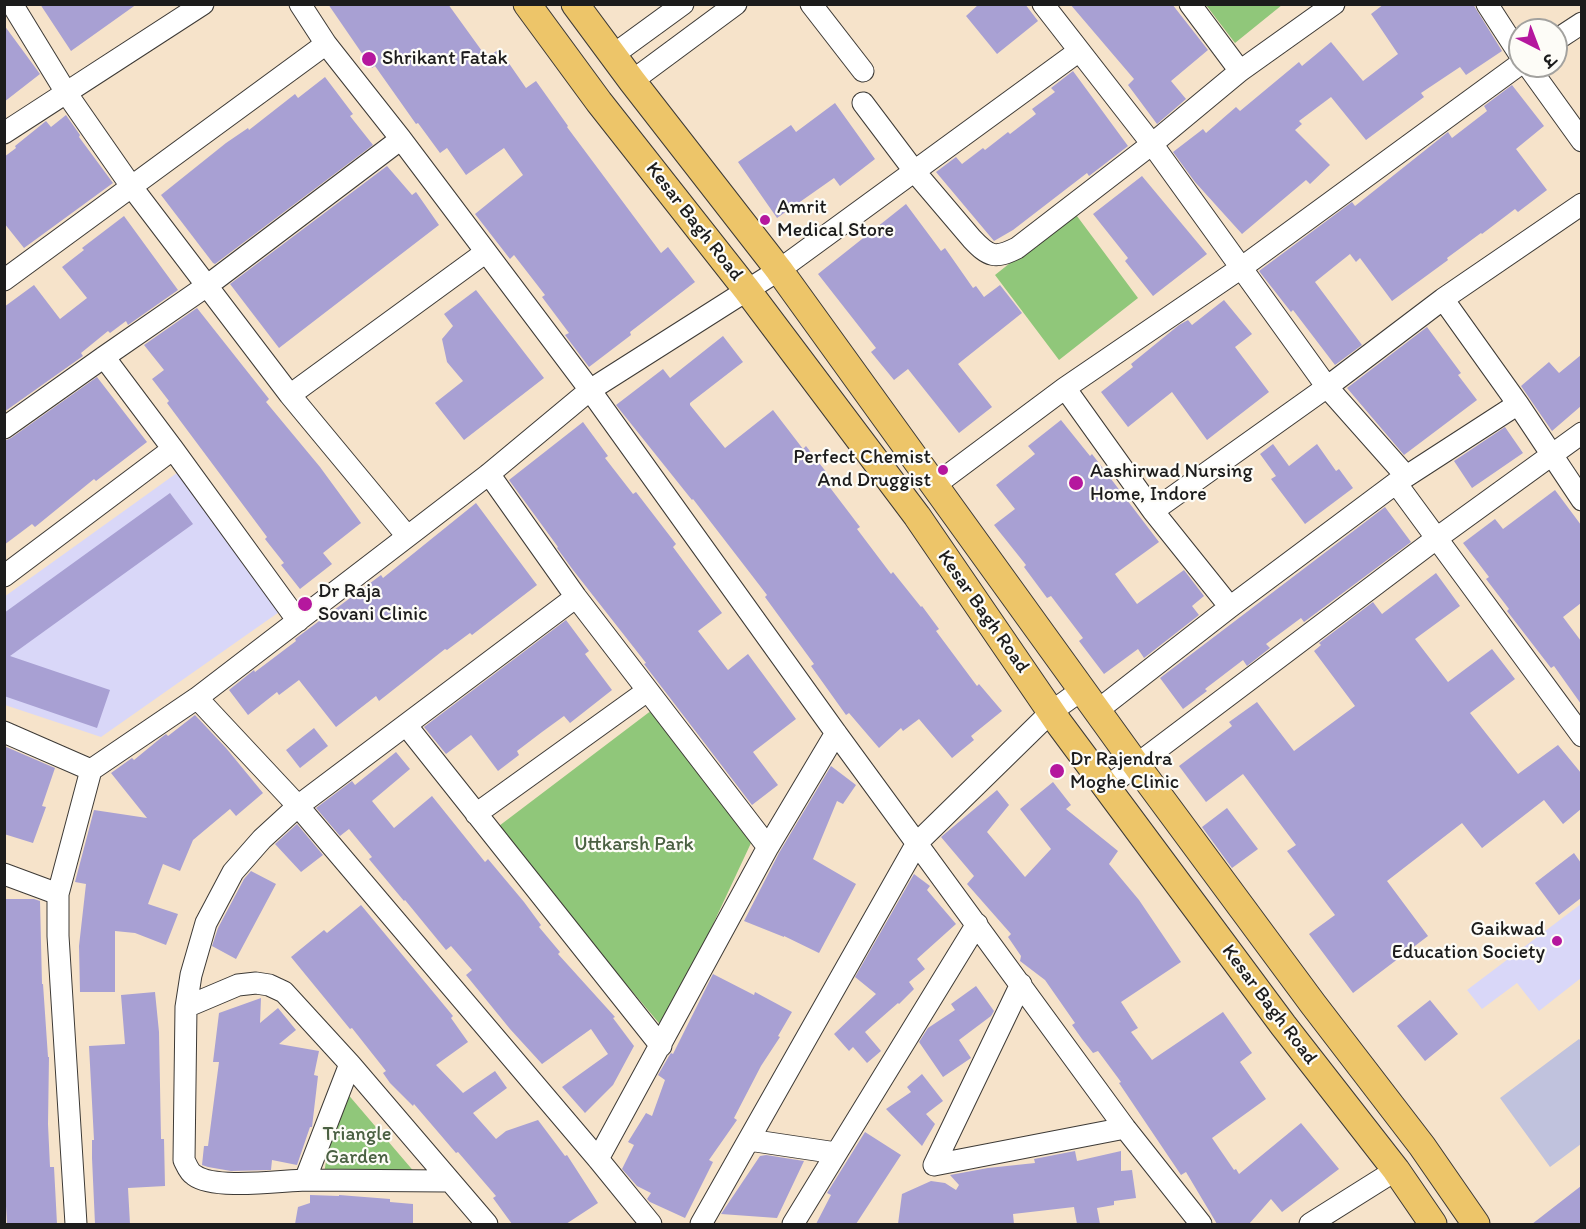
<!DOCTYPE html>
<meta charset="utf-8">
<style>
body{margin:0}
#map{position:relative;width:1586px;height:1229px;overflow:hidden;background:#f6e3ca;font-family:Itim,"Playpen Sans Deva",sans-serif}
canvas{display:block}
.frame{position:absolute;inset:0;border:6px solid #1c1c1c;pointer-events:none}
.north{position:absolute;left:1508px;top:18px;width:60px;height:60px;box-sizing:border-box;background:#fdfcf7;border:2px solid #a3a29f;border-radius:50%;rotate:138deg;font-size:16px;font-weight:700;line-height:24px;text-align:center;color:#1c1c1c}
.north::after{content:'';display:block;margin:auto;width:21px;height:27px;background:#b5179e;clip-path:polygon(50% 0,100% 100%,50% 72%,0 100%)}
</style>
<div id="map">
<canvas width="1586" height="1229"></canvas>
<div class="frame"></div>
<div class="north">उ</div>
</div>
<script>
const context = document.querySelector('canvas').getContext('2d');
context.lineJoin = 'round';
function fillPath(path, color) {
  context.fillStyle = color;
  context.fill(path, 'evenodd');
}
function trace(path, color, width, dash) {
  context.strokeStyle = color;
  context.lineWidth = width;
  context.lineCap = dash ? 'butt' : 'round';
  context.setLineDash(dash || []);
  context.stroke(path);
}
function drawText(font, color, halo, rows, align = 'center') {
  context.font = font + ' Itim,sans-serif';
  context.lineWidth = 4.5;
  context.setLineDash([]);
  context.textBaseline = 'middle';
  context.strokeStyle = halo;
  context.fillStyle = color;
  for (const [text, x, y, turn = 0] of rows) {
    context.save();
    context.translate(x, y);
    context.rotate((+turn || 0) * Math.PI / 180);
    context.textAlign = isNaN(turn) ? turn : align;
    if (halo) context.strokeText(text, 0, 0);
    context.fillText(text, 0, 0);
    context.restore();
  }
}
fillPath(new Path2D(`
 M 181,470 L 282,610 L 101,737 L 5,705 L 4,597 Z
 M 1581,904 L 1581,978 L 1539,1011 L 1517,983 L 1482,1009 L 1467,990 Z`), '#d9d7f8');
fillPath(new Path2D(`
 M 1579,1039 L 1582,1042 L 1581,1144 L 1550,1167 L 1500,1098 Z`), '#c0c2dd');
fillPath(new Path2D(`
 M 1206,5 L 1282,5 L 1235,43 Z
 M 1074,212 L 1138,298 L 1059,360 L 995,275 Z
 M 652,710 L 751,843 L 664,1029 L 495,829 Z
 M 340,1085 L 416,1174 L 324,1173 Z`), '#90c77a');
fillPath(new Path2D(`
 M 40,4 L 137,4 L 71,51 Z
 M 328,4 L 448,4 L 487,58 L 499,49 L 526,88 L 536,81 L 568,126 L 567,127 L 661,253 L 668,247 L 695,282 L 630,332 L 631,335 L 589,367 L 565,335 L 569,333 L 542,297 L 545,295 L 514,255 L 510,259 L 475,214 L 523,175 L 504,148 L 466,175 L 447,148 L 440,153 L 418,123 L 416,124 L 375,66 L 372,68 Z
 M 979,4 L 1025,4 L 1038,21 L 997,54 L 966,16 Z
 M 1070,4 L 1172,4 L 1208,50 L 1171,81 L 1186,99 L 1157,124 L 1128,85 L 1134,79 Z
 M 1384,4 L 1473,4 L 1502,51 L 1466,75 L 1460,67 L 1421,93 L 1424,97 L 1366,140 L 1331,97 L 1299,121 L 1302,124 L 1295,130 L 1330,165 L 1310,184 L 1306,180 L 1242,234 L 1195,182 L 1173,152 L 1203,129 L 1206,133 L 1236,107 L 1240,111 L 1299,62 L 1302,66 L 1331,42 L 1363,81 L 1398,54 L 1371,14 Z
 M 4,25 L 40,74 L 4,102 Z
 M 1073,71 L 1128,146 L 1089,176 L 1087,173 L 1013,230 L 994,241 L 936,172 L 956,157 L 962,164 L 983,148 L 985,150 L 1008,132 L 1010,134 L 1036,114 L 1032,109 L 1055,92 L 1051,88 Z
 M 325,77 L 353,114 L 350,116 L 373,145 L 215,264 L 213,263 L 161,195 L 226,143 L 248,128 L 249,130 L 295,94 L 298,98 Z
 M 1512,85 L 1544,126 L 1516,149 L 1547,190 L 1518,212 L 1515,209 L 1482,234 L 1481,233 L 1447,258 L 1448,260 L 1392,301 L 1360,258 L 1356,262 L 1350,254 L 1315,282 L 1362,345 L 1335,365 L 1293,310 L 1291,312 L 1259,271 L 1352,202 L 1355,206 L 1448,132 L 1452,138 L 1487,111 L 1484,106 Z
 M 835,103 L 875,159 L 840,186 L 834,178 L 777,218 L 738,162 L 791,125 L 796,132 Z
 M 66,115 L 80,135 L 79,137 L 113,183 L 24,248 L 4,223 L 4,157 L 16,148 L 15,146 L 46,121 L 51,127 Z
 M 387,166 L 412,195 L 416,192 L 439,225 L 279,348 L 230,284 Z
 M 1142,176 L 1207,254 L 1153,296 L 1125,261 L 1128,258 L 1093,214 Z
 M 906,204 L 941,251 L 945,248 L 973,288 L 976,286 L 984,297 L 1000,285 L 1022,313 L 958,364 L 992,407 L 959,433 L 908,369 L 894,380 L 871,352 L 876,348 L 818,274 Z
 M 124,216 L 178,290 L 128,325 L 126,321 L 110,333 L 108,331 L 81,353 L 83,356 L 4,412 L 4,307 L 34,285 L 60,319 L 87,298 L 62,267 L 84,250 L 82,248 Z
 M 476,290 L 544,378 L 464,440 L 435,403 L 463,381 L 447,362 L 442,339 L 453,326 L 444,314 Z
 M 1224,300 L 1252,334 L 1235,347 L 1269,392 L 1207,440 L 1172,392 L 1128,427 L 1101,392 L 1133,367 L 1131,364 L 1179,325 L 1188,320 L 1192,325 Z
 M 197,308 L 269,399 L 266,402 L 320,467 L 361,523 L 323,553 L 332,564 L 300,589 L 281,565 L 284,563 L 265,539 L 267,537 L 167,403 L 169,401 L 152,379 L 164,370 L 144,345 Z
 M 1427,327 L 1461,373 L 1458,375 L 1477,400 L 1404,455 L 1347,388 Z
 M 723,336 L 743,362 L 690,403 L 690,405 L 725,448 L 773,410 L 803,449 L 806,446 L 830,477 L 825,481 L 860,527 L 857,529 L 891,574 L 893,572 L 921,607 L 922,606 L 939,629 L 936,631 L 977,686 L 979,684 L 1002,711 L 971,736 L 974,740 L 952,758 L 919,719 L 903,731 L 901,728 L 879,748 L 849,713 L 846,715 L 811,666 L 814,664 L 765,597 L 767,595 L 693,499 L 692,500 L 616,405 L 663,369 L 670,378 Z
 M 1581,355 L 1581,406 L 1552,431 L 1521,386 L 1549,362 L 1559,373 Z
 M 97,377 L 147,442 L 96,481 L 94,479 L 35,527 L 32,524 L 4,545 L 4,441 L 11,438 Z
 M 1061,420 L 1090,456 L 1092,454 L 1159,542 L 1115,574 L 1137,604 L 1184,570 L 1204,596 L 1192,606 L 1199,615 L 1144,658 L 1138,649 L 1104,674 L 1079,641 L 1083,638 L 1051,596 L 1047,598 L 1024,567 L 1026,565 L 994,525 L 1015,509 L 996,485 L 1035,454 L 1028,446 Z
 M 583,422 L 608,456 L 605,458 L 633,494 L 636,492 L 676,544 L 673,547 L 722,613 L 698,631 L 728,670 L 748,654 L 796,719 L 753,752 L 778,785 L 752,805 L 644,664 L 646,663 L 573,570 L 557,548 L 558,547 L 509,480 Z
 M 1505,427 L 1523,453 L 1472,488 L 1454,461 Z
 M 1273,444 L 1289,466 L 1317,444 L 1336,471 L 1339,469 L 1353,488 L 1305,524 L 1271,479 L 1276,476 L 1260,454 Z
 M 1555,490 L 1581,525 L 1581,603 L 1563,617 L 1581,641 L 1581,704 L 1554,666 L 1551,668 L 1507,611 L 1509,609 L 1486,579 L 1489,577 L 1463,543 L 1495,519 L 1503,529 Z
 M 170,493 L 193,524 L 10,656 L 110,690 L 97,728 L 4,696 L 4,613 Z
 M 476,503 L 537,585 L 472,635 L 470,633 L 447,650 L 445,649 L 379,701 L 376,696 L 336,727 L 299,680 L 279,695 L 277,692 L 248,715 L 229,690 L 254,670 L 255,672 L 296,641 L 295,639 L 381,575 L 383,578 Z
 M 1385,507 L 1411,542 L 1304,622 L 1301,618 L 1266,644 L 1270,648 L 1247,666 L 1243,660 L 1205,689 L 1207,691 L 1183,709 L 1160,678 Z
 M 1436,573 L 1460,606 L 1415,639 L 1448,682 L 1492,649 L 1515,679 L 1470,713 L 1518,774 L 1558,745 L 1581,773 L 1581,809 L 1563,824 L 1544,800 L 1482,848 L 1462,823 L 1387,881 L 1428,936 L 1353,993 L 1309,934 L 1335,915 L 1287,851 L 1296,845 L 1243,774 L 1206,802 L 1179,766 L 1232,726 L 1229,722 L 1257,702 L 1294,751 L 1355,706 L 1314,651 L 1321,645 L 1319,643 L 1373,602 L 1382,614 Z
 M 566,620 L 589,651 L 585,654 L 612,690 L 570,723 L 564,716 L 542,732 L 517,751 L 519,755 L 498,771 L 471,735 L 446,754 L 424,727 Z
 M 195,715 L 226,748 L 263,793 L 236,816 L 230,809 L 193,840 L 180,871 L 163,864 L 148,904 L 178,914 L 166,945 L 135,933 L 115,931 L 115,992 L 80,992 L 79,946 L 86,884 L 75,882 L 94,810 L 147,818 L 111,773 L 132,758 L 134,760 L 162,737 L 166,734 L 168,736 Z
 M 314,728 L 328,746 L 300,768 L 286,750 Z
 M 4,746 L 55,768 L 42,806 L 46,807 L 33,843 L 4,834 Z
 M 396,752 L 410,769 L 372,801 L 394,828 L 432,796 L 485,862 L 488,859 L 524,902 L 541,925 L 539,927 L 560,952 L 558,954 L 615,1017 L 613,1018 L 634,1046 L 613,1085 L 585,1113 L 562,1087 L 608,1054 L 591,1029 L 542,1064 L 510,1029 L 466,975 L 472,970 L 451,946 L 446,950 L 405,900 L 404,901 L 369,859 L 372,857 L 349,829 L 340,836 L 316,808 L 352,781 L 355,785 Z
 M 831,766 L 856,785 L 843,804 L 837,801 L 813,859 L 856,884 L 819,953 L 784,936 L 784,937 L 744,921 L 779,853 Z
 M 1053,782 L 1071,805 L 1066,809 L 1118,851 L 1109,864 L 1139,900 L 1181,962 L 1121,1002 L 1138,1028 L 1131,1032 L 1152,1060 L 1223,1012 L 1252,1053 L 1240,1062 L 1266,1099 L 1212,1138 L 1234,1170 L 1236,1169 L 1239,1174 L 1301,1123 L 1339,1169 L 1282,1212 L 1271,1199 L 1249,1224 L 1217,1224 L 1186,1172 L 1181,1175 L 1119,1083 L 1121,1082 L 1098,1051 L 1093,1053 L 1082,1039 L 1072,1025 L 1075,1023 L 1045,980 L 1020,961 L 1021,956 L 1008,937 L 1011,934 L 967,884 L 974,876 L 941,837 L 997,790 L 1009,805 L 987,832 L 1025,877 L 1051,849 L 1020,809 Z
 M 1227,808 L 1258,849 L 1232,868 L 1202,827 Z
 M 297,824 L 323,855 L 301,872 L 275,844 Z
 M 1574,853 L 1581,863 L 1581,898 L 1559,915 L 1535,883 Z
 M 251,871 L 276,884 L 236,959 L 212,946 L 218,928 L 244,879 Z
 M 914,874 L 930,886 L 927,890 L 956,924 L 917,959 L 925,969 L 909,982 L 914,989 L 899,1004 L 898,1003 L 865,1032 L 881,1051 L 867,1063 L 853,1047 L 849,1051 L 834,1034 L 876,994 L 855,977 Z
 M 4,899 L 34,899 L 40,901 L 42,984 L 43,984 L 48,1057 L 49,1057 L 48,1124 L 50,1167 L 54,1167 L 57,1224 L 7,1224 L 4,1171 Z
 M 361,905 L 453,1016 L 451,1018 L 468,1042 L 436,1065 L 463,1093 L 495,1071 L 507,1088 L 473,1113 L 496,1139 L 506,1131 L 538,1120 L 565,1156 L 567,1155 L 598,1203 L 566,1224 L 512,1224 L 493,1198 L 496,1196 L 458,1152 L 456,1153 L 414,1104 L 413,1106 L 390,1083 L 383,1073 L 386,1071 L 352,1028 L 350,1029 L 291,957 L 324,930 L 327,933 Z
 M 713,974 L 754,995 L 755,992 L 792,1012 L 778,1036 L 780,1037 L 761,1066 L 734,1118 L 737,1120 L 709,1160 L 713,1162 L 685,1218 L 650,1202 L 647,1199 L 651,1193 L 637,1186 L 622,1169 L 634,1145 L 628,1142 L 646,1113 L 652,1116 L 665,1080 L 658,1075 L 669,1056 L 671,1053 L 673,1054 Z
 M 976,986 L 994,1011 L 991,1016 L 959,1040 L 971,1058 L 943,1077 L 919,1042 L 928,1028 L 955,1010 L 951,1004 Z
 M 155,992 L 159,1032 L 161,1139 L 164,1139 L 165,1186 L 128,1188 L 130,1224 L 95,1224 L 92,1158 L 92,1140 L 94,1140 L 89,1046 L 125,1044 L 121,995 Z
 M 261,998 L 260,1023 L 278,1008 L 296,1030 L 279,1044 L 319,1051 L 314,1075 L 318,1076 L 312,1127 L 310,1127 L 297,1165 L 272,1160 L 271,1170 L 231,1171 L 208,1167 L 202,1165 L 204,1146 L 208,1146 L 219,1062 L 213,1062 L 219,1013 Z
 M 1430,1000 L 1458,1034 L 1425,1061 L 1397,1026 Z
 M 922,1074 L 943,1101 L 926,1114 L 935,1124 L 922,1146 L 886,1109 L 911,1092 L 907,1087 Z
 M 865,1132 L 901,1155 L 856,1224 L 816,1224 L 831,1195 L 827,1193 Z
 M 1075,1151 L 1077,1161 L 1121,1151 L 1121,1171 L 1132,1170 L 1136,1198 L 1114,1201 L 1114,1205 L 1097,1208 L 1100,1224 L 1077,1224 L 1074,1207 L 1013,1214 L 1014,1224 L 898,1224 L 902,1194 L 931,1181 L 945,1183 L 956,1190 L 959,1185 L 950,1175 L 988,1168 L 1035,1163 L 1034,1159 Z
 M 766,1155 L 804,1161 L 777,1218 L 721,1214 L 760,1156 Z
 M 1581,1186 L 1581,1224 L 1532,1224 Z
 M 310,1195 L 339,1196 L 339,1195 L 390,1199 L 390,1202 L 413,1204 L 413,1224 L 295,1224 L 298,1207 L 310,1203 Z`), '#a8a0d3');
const minor = new Path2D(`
 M 12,4 L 67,94 L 131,186 L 290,395 L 407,536
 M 300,4 L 326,44 L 401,139 L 590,390 L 836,733 L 1125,1128 L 1201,1224
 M 811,4 L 863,71
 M 1043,4 L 1152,144 L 1327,387 L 1406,476
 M 1190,4 L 1240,71
 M 1487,4 L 1520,55
 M 1556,40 L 1582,23
 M 613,55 L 683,4
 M 1528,66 L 1582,141
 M 632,81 L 736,4
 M 863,103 L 915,172 L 972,239 C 989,257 995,259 1017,248 L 1152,144 L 1240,71 L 1334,4
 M 4,133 L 203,4
 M 4,280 L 326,44
 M 1443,299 L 1518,404 L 1582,500
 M 104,357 L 173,449 L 298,621
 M 1065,388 L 1153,511 L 1230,607
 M 290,395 L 486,252
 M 4,428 L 104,357 L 208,285 L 401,139
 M 489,474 L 576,597 L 768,847
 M 1396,483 L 1582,736
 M 935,485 L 1065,388 L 1241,268 L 1520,64
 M 1153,511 L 1327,387 L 1443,299 L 1582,204
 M 4,576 L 173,449
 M 197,698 L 298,806 L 598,1159 L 651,1224
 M 1098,710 L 1230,607 L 1396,483 L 1518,404
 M 406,725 L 661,1046
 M 4,732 L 91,770
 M 1107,787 L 1437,538 L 1582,433
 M 476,814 L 647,691
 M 4,874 L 58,894
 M 1021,984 L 934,1165 L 1125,1128
 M 186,1007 L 238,985 L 256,983 L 269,985 L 284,992 L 350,1064 L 487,1224
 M 350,1064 L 305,1180 L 448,1181
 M 749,1140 L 836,1153
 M 598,1159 L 768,847 L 836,733
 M 305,1180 C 278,1181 214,1190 194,1175 C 189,1172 187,1166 184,1160 L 186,1007 L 191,975 L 206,923 L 233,872 L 262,839 L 298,806 L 576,597
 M 76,1224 L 58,936 L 58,894 L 91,770 L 197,698 L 489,474 L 590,390 L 779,270 L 1079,51
 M 701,1224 L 917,843 L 1051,712 L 1083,689
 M 793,1224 L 977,924
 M 1310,1224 L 1396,1170`);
const major = new Path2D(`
 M 527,4 L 599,102 L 747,290 L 917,516 L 1058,722 L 1283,1025 L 1396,1170 L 1433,1224
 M 575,4 L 632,81 L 779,270 L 1137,766 L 1313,1004 L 1422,1146 L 1476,1224`);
trace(minor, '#3d3a36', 23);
trace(major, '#3d3a36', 29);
trace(minor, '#fff', 21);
trace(major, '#edc569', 27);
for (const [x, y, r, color] of [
 [369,59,8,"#b5179e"],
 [765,220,6,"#b5179e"],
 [943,470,6,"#b5179e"],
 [1076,483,8,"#b5179e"],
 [305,604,8,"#b5179e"],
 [1057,771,8,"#b5179e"],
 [1557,941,6,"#b5179e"]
]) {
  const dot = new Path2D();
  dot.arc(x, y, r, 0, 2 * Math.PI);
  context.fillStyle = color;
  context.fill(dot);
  trace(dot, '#fdfcf7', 2);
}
drawText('20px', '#1c1c1c', '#fdfcf7', [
 ["Shrikant Fatak",382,59],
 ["Amrit",777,208],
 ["Medical Store",777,231],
 ["Perfect Chemist",931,458,"right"],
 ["And Druggist",931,481,"right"],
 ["Aashirwad Nursing",1090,472],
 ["Home, Indore",1090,495],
 ["Dr Raja",318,592],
 ["Sovani Clinic",318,615],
 ["Dr Rajendra",1070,760],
 ["Moghe Clinic",1070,783],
 ["Gaikwad",1545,930,"right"],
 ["Education Society",1545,953,"right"]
], 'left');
drawText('20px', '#1c1c1c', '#fdfcf7', [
 ["Kesar Bagh Road",694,222,52],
 ["Kesar Bagh Road",983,612,55],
 ["Kesar Bagh Road",1269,1005,53]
]);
drawText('20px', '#4a6042', '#fdfcf7', [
 ["Uttkarsh Park",634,845],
 ["Triangle",357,1135],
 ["Garden",357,1158]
]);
</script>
